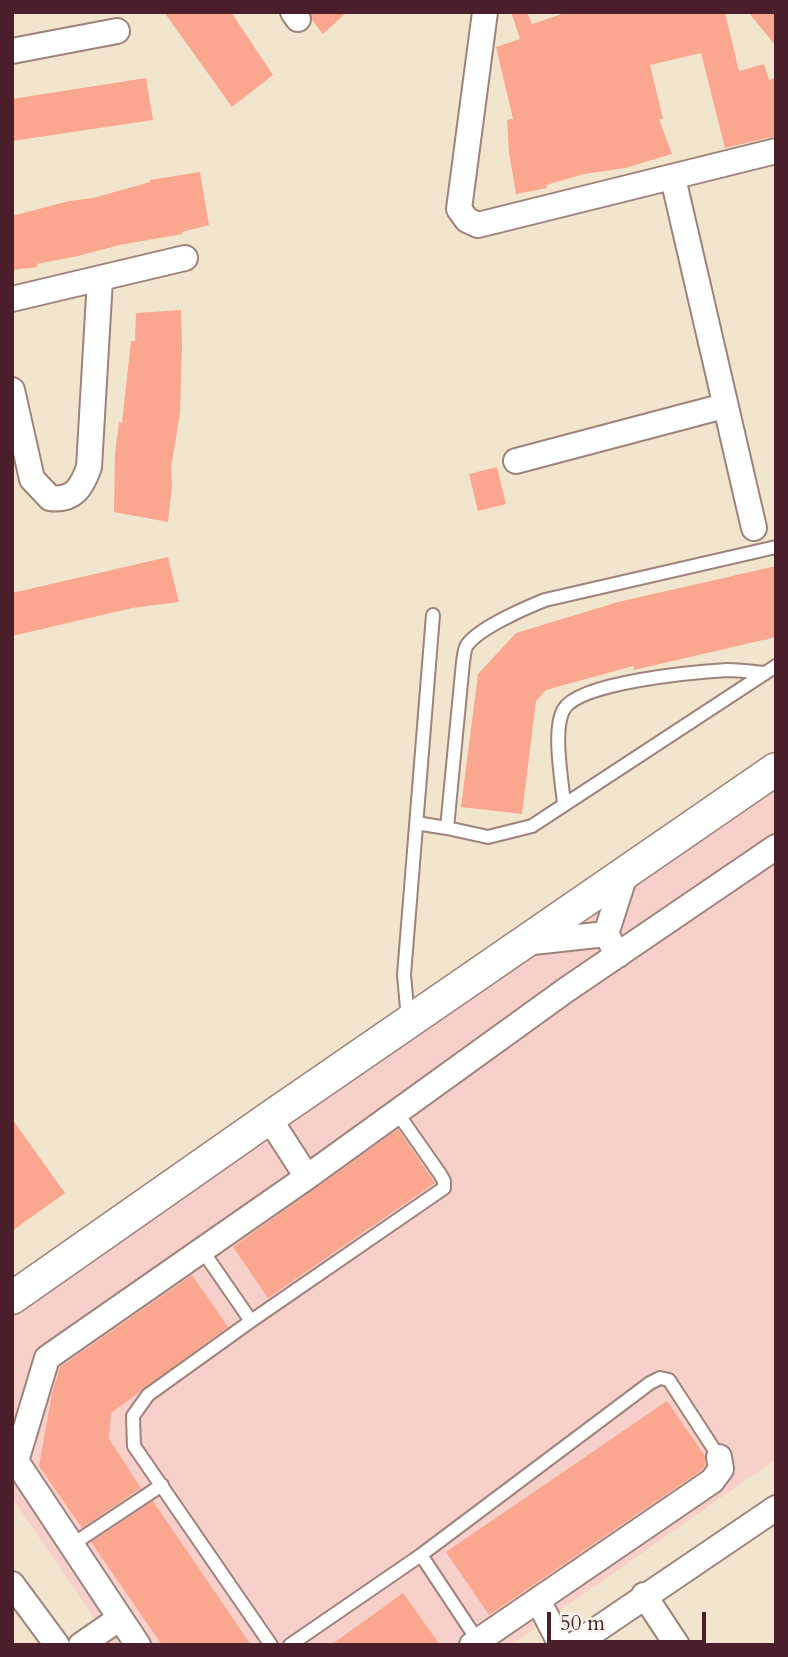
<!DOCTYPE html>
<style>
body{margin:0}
#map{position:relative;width:788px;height:1657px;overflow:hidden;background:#f1e6cd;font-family:Cardo,serif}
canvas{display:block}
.frame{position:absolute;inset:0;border:14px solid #4a1f2b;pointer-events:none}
.scale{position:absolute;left:547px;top:1612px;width:159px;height:32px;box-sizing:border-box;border:4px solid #4a1f2b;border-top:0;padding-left:9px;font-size:21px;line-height:24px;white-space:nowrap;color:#4a1f2b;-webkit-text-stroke:5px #f7f3e8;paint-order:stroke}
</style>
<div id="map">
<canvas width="788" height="1657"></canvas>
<div class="frame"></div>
<div class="scale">50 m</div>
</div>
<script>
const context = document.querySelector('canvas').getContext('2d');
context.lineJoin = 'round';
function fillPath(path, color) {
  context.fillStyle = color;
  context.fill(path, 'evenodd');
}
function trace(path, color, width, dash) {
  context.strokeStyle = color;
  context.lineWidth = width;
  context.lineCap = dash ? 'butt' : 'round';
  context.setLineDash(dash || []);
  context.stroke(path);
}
fillPath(new Path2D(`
 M 776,788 L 776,1459 L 511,1645 L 113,1645 L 12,1498 L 12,1310 Z`), '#f7d0c9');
fillPath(new Path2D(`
 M 164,12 L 231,12 L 273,75 L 232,107 Z
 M 311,12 L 347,12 L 323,34 L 312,20 Z
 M 511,12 L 527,12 L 532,24 L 568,12 L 725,12 L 739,71 L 764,64 L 769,80 L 776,78 L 776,136 L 725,148 L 701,53 L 650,65 L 663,119 L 659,119 L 672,154 L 625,168 L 584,174 L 546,185 L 547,188 L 516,194 L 509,153 L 507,120 L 513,119 L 496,47 L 520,39 Z
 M 748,12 L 776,12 L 776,46 Z
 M 146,78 L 153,120 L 12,141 L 12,99 Z
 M 200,172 L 209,225 L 182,232 L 183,234 L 119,245 L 78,256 L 37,264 L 38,267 L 12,270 L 12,216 L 69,201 L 93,198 L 150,182 L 150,180 Z
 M 181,310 L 182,345 L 180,413 L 171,468 L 172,486 L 168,522 L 114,512 L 115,454 L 119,422 L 122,423 L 131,341 L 135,341 L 136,313 Z
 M 497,467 L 506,504 L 478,511 L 469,474 Z
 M 168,557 L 179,602 L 132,608 L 12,636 L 12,593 Z
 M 776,566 L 776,637 L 634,670 L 633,666 L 546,690 L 536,701 L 522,814 L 461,807 L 478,674 L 516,633 L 618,602 Z
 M 12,1119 L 65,1193 L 12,1231 Z
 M 398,1129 L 435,1183 L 268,1298 L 233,1247 Z
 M 192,1275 L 228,1327 L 111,1413 L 109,1439 L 141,1488 L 82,1528 L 39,1466 L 52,1393 L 60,1367 Z
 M 667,1401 L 705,1456 L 705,1465 L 702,1470 L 489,1615 L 446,1552 Z
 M 153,1501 L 251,1645 L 162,1645 L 91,1542 Z
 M 403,1593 L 440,1645 L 331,1645 Z`), '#fba790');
const service = new Path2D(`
 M 776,547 L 545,600 C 525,608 479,628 467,645 C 464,650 464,656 463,662 L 447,828 L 488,837 L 532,826 L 776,666
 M 564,804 C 562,781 552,729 564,709 C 580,682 695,672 727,670 C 739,670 752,672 764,673
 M 416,823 L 447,828
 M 408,1019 L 404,975 L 433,615
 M 202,1250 L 251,1321
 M 73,1544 L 162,1485
 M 421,1555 L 478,1641
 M 271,1645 L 134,1446 L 133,1416 L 148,1395 L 251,1321 L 444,1188 L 444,1181 L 440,1174 L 396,1111
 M 290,1645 L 421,1555 L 650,1383 L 660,1378 L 669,1380 L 719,1457`);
const minor = new Path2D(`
 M 293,12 L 298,19
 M 485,12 L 459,209 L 467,220 L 478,225 L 776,151
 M 12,51 L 117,31
 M 673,178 L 754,528
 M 12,299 L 185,258
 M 12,390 L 32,479 L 50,498 C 74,501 82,487 89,467 L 100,279
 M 516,461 L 724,406
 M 524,943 L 606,934
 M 618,955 L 606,934 L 626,872
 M 269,1118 L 307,1177
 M 12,1584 L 57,1645
 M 644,1595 L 677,1645
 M 538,1600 L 561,1645
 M 81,1645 L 120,1618
 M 138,1645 L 16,1461 L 47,1358 L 307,1177 L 566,990 L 776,847
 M 472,1645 L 712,1481 L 721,1469 L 719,1457
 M 574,1645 L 776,1508`);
const tertiary = new Path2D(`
 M 12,1298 L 269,1118 L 776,769`);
trace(service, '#9e827c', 16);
trace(minor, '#9e827c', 28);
trace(tertiary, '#9e827c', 35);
trace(service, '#fff', 12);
trace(minor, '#fff', 24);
trace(tertiary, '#fff', 32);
</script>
